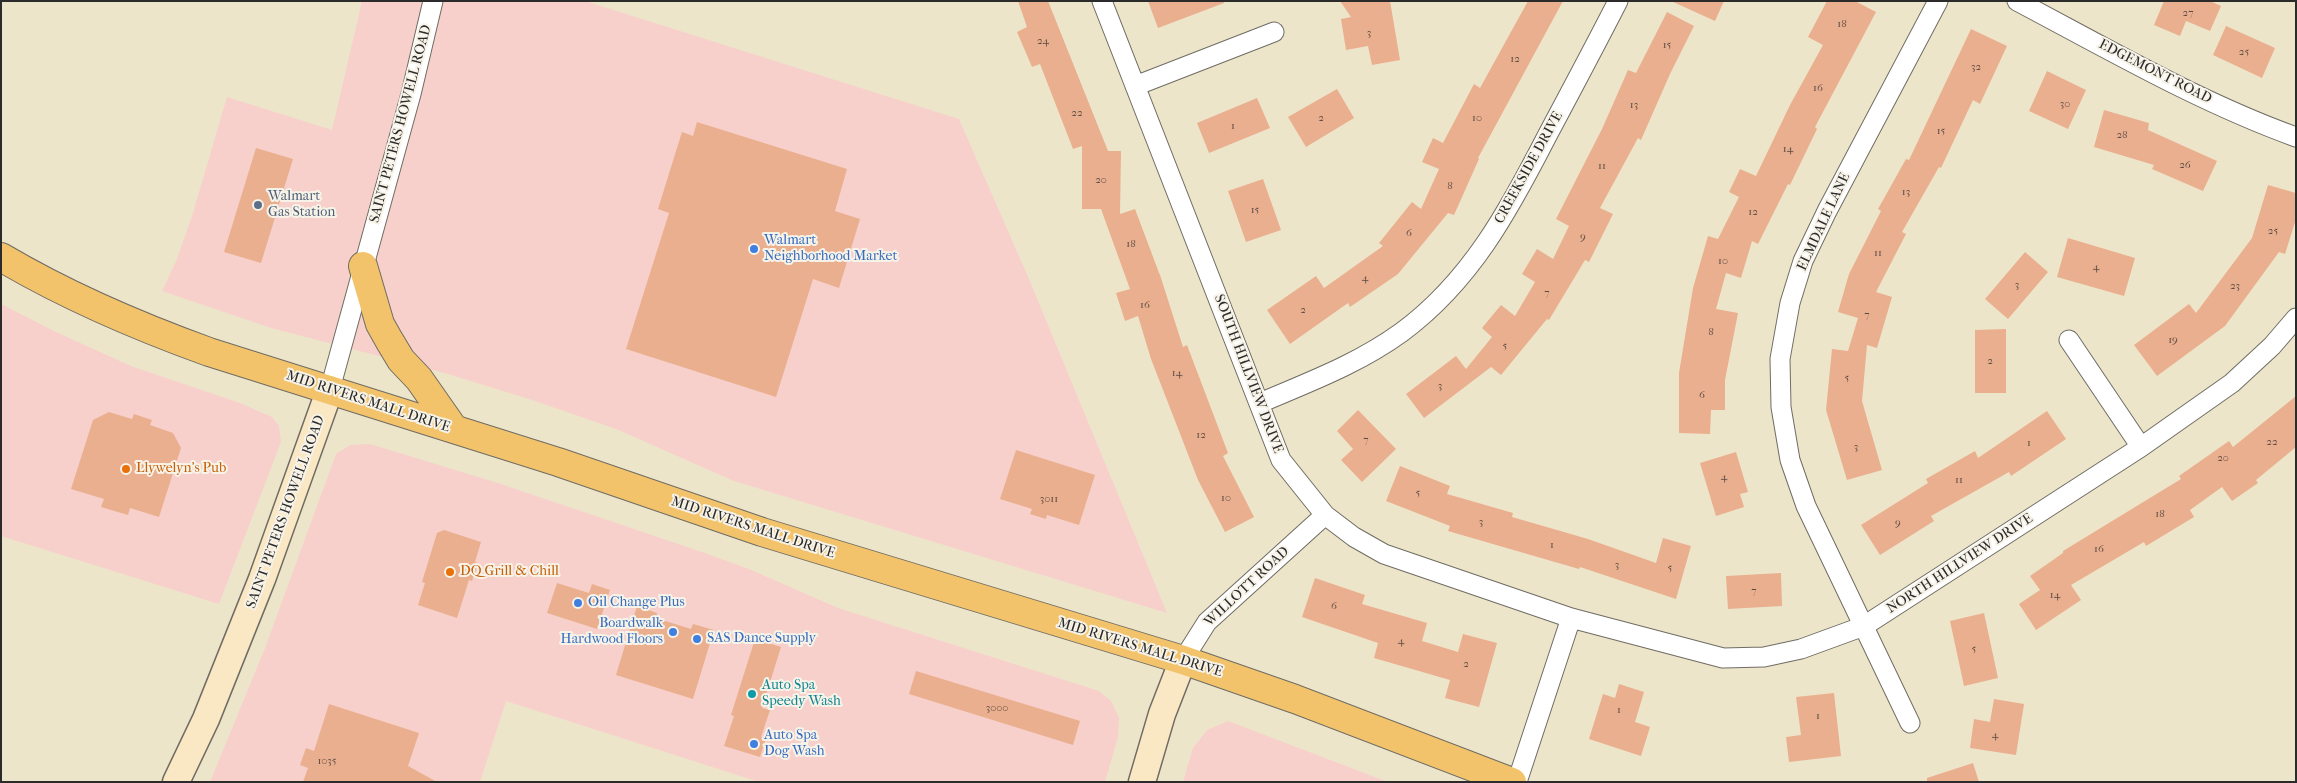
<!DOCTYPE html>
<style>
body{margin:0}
#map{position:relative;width:2297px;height:783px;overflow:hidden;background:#ede5ca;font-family:"IM FELL French Canon",serif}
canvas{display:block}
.frame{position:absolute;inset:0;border:2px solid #2b2b2b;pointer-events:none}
</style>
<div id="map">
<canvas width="2297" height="783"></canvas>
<div class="frame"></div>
</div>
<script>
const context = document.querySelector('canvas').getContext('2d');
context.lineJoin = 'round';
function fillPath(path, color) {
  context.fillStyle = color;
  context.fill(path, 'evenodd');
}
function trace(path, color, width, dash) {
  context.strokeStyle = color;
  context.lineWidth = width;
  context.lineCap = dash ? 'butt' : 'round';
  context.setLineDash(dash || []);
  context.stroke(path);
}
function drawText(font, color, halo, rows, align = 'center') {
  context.font = font + ' "IM FELL French Canon",serif';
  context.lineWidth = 4;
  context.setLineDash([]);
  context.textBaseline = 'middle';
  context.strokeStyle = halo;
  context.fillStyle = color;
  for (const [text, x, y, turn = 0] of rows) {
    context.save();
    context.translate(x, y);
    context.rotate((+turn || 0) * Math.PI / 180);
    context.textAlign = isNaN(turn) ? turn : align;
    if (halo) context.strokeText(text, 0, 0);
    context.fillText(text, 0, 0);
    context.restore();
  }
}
fillPath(new Path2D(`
 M 362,1 L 585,1 L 959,119 L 1029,279 L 1167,613 L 734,481 L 616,429 L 532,400 L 448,374 L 271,328 L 162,291 L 177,259 L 192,216 L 227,97 L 332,130 Z
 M 1,304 L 56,332 L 131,366 L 240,403 L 272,417 L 279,426 L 281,442 L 219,604 L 1,536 Z
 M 370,444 L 498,483 L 705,553 L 749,569 L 838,608 L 1099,691 L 1111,701 L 1119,718 L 1118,737 L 1105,782 L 759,782 L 506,701 L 480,782 L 210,782 L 265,648 L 336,454 L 350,445 Z
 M 1228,721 L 1388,782 L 1183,782 L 1193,748 L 1207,730 Z`), '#f7d0cb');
fillPath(new Path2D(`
 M 1018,1 L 1048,1 L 1108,151 L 1121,151 L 1120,214 L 1135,209 L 1161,278 L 1183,347 L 1187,345 L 1228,453 L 1223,456 L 1254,517 L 1225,532 L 1198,480 L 1151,359 L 1138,316 L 1125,321 L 1116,293 L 1130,289 L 1101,209 L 1082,209 L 1082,146 L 1073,149 L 1040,64 L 1032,67 L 1017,32 L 1027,27 Z
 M 1148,1 L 1224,1 L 1224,3 L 1158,28 Z
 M 1340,1 L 1390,1 L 1400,60 L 1372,65 L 1368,46 L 1346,50 L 1341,19 L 1351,17 Z
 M 1528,1 L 1563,1 L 1478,158 L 1479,159 L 1454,215 L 1448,213 L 1398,274 L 1350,307 L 1348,303 L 1290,344 L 1267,310 L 1316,276 L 1324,288 L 1383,246 L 1379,243 L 1412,202 L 1421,209 L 1439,169 L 1422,162 L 1433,138 L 1443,143 L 1474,84 L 1480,88 Z
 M 1671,1 L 1724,1 L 1715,21 Z
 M 1827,1 L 1855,1 L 1876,12 L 1815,127 L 1817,129 L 1790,185 L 1788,184 L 1758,244 L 1752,241 L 1741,278 L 1726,273 L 1716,309 L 1738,313 L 1725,380 L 1725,410 L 1711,410 L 1710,434 L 1679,433 L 1679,373 L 1693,288 L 1708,236 L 1718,239 L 1739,197 L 1729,192 L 1740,169 L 1756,176 L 1790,105 L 1823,45 L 1808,37 Z
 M 2164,1 L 2210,1 L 2221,6 L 2210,31 L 2186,21 L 2180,36 L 2154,25 Z
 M 1667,12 L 1694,26 L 1670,74 L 1641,140 L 1638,138 L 1600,208 L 1613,214 L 1589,262 L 1585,260 L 1549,320 L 1547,319 L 1501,375 L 1491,367 L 1424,418 L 1406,394 L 1456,356 L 1466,369 L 1492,337 L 1482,328 L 1501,305 L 1515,316 L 1535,282 L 1522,274 L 1537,249 L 1553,259 L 1569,226 L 1556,219 L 1602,129 L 1628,70 L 1636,73 Z
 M 2226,26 L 2275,48 L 2262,78 L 2213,55 Z
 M 1971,29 L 2007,46 L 1980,104 L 1973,100 L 1941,168 L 1939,167 L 1902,232 L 1906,234 L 1876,292 L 1892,297 L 1877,348 L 1867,345 L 1862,401 L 1882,470 L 1847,480 L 1826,410 L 1832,349 L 1848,351 L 1858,318 L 1838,312 L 1849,274 L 1881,211 L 1878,209 L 1906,159 L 1909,160 Z
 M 2047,71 L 2086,90 L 2068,129 L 2029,111 Z
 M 1337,89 L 1354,118 L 1306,147 L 1288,117 Z
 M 1257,98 L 1270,128 L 1209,153 L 1197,123 Z
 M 2104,110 L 2149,123 L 2148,130 L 2217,161 L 2203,191 L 2152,169 L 2154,165 L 2094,147 Z
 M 697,122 L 847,169 L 835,211 L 860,219 L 839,288 L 813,279 L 776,397 L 626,349 L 669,213 L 658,209 L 667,180 L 682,132 L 693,136 Z
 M 256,148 L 293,159 L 261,263 L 224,252 Z
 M 1263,179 L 1281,230 L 1246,242 L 1228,191 Z
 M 2268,185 L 2296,193 L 2296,219 L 2285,254 L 2279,252 L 2225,326 L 2157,376 L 2134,345 L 2189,304 L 2196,313 L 2252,238 Z
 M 2068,238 L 2135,258 L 2124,296 L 2057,277 Z
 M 2025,252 L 2048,272 L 2008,319 L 1985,299 Z
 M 2006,329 L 2006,393 L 1975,393 L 1975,330 Z
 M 2296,396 L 2296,447 L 2256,480 L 2258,483 L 2232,501 L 2222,487 L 2190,510 L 2194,517 L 2146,546 L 2144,542 L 2071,585 L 2081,600 L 2036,630 L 2019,604 L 2040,590 L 2030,576 L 2063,553 L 2063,551 L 2181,479 L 2179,476 L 2229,441 L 2233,447 Z
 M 1358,410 L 1396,449 L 1362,482 L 1341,460 L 1353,449 L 1337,431 Z
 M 2047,411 L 2066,439 L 2011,476 L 2009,472 L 1931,516 L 1934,521 L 1880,555 L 1861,525 L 1928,483 L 1926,479 L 1975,451 L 1978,458 Z
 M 109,412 L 132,419 L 134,414 L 152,420 L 150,425 L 173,433 L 181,448 L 159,517 L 130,508 L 128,515 L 101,507 L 104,499 L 71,489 L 93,420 Z
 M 1016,450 L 1095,475 L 1079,525 L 1047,515 L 1046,519 L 1030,514 L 1032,509 L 1000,499 Z
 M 1736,452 L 1748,492 L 1740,494 L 1744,507 L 1716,516 L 1700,463 Z
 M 1400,466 L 1450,486 L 1447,494 L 1513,513 L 1512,517 L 1588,539 L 1656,563 L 1663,538 L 1691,546 L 1676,599 L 1580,567 L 1579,569 L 1448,531 L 1450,526 L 1386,501 Z
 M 444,530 L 481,542 L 475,562 L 478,563 L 472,581 L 469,580 L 457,618 L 418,605 L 425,583 L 422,582 L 437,533 Z
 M 1781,573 L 1782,606 L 1728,609 L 1726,576 Z
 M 1315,578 L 1365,595 L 1362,604 L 1427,623 L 1422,641 L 1458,652 L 1463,634 L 1497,643 L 1479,707 L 1445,698 L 1450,680 L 1374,658 L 1378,643 L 1302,617 Z
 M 557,583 L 589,593 L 592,584 L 610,590 L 597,629 L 547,613 Z
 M 637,606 L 657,613 L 656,618 L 691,629 L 693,624 L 714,630 L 693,699 L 616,675 Z
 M 1984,613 L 1998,678 L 1964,686 L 1950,621 Z
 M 755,639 L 781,647 L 762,708 L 770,710 L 761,737 L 766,738 L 760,757 L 724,746 L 734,716 L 731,715 Z
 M 916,671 L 1080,721 L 1073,745 L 909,694 Z
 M 1619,684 L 1644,692 L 1635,722 L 1650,727 L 1641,756 L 1589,739 L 1603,694 L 1615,698 Z
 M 1834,693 L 1841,756 L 1789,762 L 1786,737 L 1801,735 L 1796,697 Z
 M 1994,699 L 2024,704 L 2016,755 L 1970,748 L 1974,719 L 1990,722 Z
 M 329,704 L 419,733 L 408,766 L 437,782 L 303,782 L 308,768 L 300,765 L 306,748 L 314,751 Z
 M 1973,763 L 1979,782 L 1927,782 L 1927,778 Z`), '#eaaf8e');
const minor = new Path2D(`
 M 1102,1 L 1281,460 L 1325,515 L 1354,537 L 1384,554 L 1571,618 L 1723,658 L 1764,657 L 1801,649 L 1864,626 L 2141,447 L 2232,383 L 2272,346 L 2296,318
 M 2017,1 C 2108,49 2199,102 2296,137
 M 1135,86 L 1274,32
 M 2069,340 L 2141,447
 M 330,389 L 411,94 L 433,1
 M 1260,403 C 1309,382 1358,364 1402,332 C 1471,281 1509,210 1547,136 C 1571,91 1595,46 1618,1
 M 1183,660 L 1207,622 L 1325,515
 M 1910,723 L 1806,506 L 1790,460 L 1781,407 L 1780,359 L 1790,303 L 1803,261 L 1827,211 L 1938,1
 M 1517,782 L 1571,618`);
const secondary = new Path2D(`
 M 176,782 L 206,719 L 262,579 L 330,389
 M 1142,782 L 1162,714 L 1183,660`);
const primary = new Path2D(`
 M 1,257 C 67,296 137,326 209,352 L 558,462 L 762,532 L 1183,660 L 1295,699 L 1512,782
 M 363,266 L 380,324 L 389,340 L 401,360 L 419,379 L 454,429`);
trace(minor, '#6f6c63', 21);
trace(secondary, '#6f6c63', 29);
trace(primary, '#6f6c63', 30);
trace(minor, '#fff', 19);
trace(secondary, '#fae7c3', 26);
trace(primary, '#f2c36a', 28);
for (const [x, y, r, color] of [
 [258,205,5,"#5c6f8a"],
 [754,249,5,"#3f7fe0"],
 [126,469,5,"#e8710a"],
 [450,572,5,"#e8710a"],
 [578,603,5,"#3f7fe0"],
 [673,632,5,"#3f7fe0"],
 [697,639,5,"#3f7fe0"],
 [752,694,5,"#0f9aa8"],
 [754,744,5,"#3f7fe0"]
]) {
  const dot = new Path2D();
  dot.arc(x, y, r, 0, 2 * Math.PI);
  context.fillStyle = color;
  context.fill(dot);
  trace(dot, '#f7f3e8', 2);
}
drawText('11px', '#5b4c44', null, [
 ["27",2188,13],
 ["18",1842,24],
 ["3",1369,33],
 ["24",1043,41],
 ["15",1667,45],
 ["25",2244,52],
 ["12",1515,59],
 ["32",1976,67],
 ["16",1818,88],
 ["30",2065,104],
 ["13",1634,105],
 ["22",1077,113],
 ["2",1321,118],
 ["10",1477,118],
 ["1",1233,126],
 ["15",1941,131],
 ["28",2122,135],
 ["14",1788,149],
 ["26",2185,165],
 ["11",1602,166],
 ["20",1101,180],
 ["8",1450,186],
 ["13",1906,192],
 ["15",1255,210],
 ["12",1753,212],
 ["25",2273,231],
 ["6",1409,233],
 ["9",1583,237],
 ["18",1131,244],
 ["11",1878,253],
 ["10",1723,261],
 ["4",2096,267],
 ["4",1365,278],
 ["3",2017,285],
 ["23",2235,286],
 ["7",1547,293],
 ["16",1145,305],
 ["2",1303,310],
 ["7",1867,315],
 ["8",1711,332],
 ["19",2173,340],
 ["5",1505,346],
 ["2",1990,361],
 ["14",1177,373],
 ["5",1847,378],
 ["3",1440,386],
 ["6",1702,395],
 ["12",1201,435],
 ["7",1366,440],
 ["22",2272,442],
 ["1",2029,443],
 ["3",1856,447],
 ["20",2223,458],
 ["4",1724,477],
 ["11",1959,480],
 ["5",1418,493],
 ["10",1226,498],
 ["3011",1049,499],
 ["18",2160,514],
 ["3",1481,522],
 ["9",1898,523],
 ["1",1552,545],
 ["16",2099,549],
 ["3",1617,565],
 ["5",1670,568],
 ["7",1754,591],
 ["14",2055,595],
 ["6",1334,606],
 ["4",1401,641],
 ["5",1974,649],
 ["2",1466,664],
 ["3000",997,708],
 ["1",1619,710],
 ["1",1818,716],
 ["4",1995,735],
 ["1035",327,761]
]);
drawText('14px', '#2b2b2b', '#f7f3e8', [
 ["EDGEMONT ROAD",2155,72,27],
 ["SAINT PETERS HOWELL ROAD",401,124,-75],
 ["CREEKSIDE DRIVE",1529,168,-61],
 ["ELMDALE LANE",1824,222,-65],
 ["SOUTH HILLVIEW DRIVE",1248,374,69],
 ["MID RIVERS MALL DRIVE",368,402,18],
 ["SAINT PETERS HOWELL ROAD",286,512,-70],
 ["MID RIVERS MALL DRIVE",753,528,18],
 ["NORTH HILLVIEW DRIVE",1960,564,-33],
 ["WILLOTT ROAD",1247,587,-43],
 ["MID RIVERS MALL DRIVE",1140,648,17]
]);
drawText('14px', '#4e5e75', '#f7f3e8', [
 ["Walmart",268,197],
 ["Gas Station",268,213]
], 'left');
drawText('14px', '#366cbe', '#f7f3e8', [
 ["Walmart",764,241],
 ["Neighborhood Market",764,257],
 ["Oil Change Plus",588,603],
 ["Boardwalk",663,624,"right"],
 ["Hardwood Floors",663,640,"right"],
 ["SAS Dance Supply",707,639],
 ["Auto Spa",764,736],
 ["Dog Wash",764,752]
], 'left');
drawText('14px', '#c56008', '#f7f3e8', [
 ["Llywelyn's Pub",136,469],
 ["DQ Grill & Chill",460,572]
], 'left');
drawText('14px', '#0d838f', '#f7f3e8', [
 ["Auto Spa",762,686],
 ["Speedy Wash",762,702]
], 'left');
</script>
